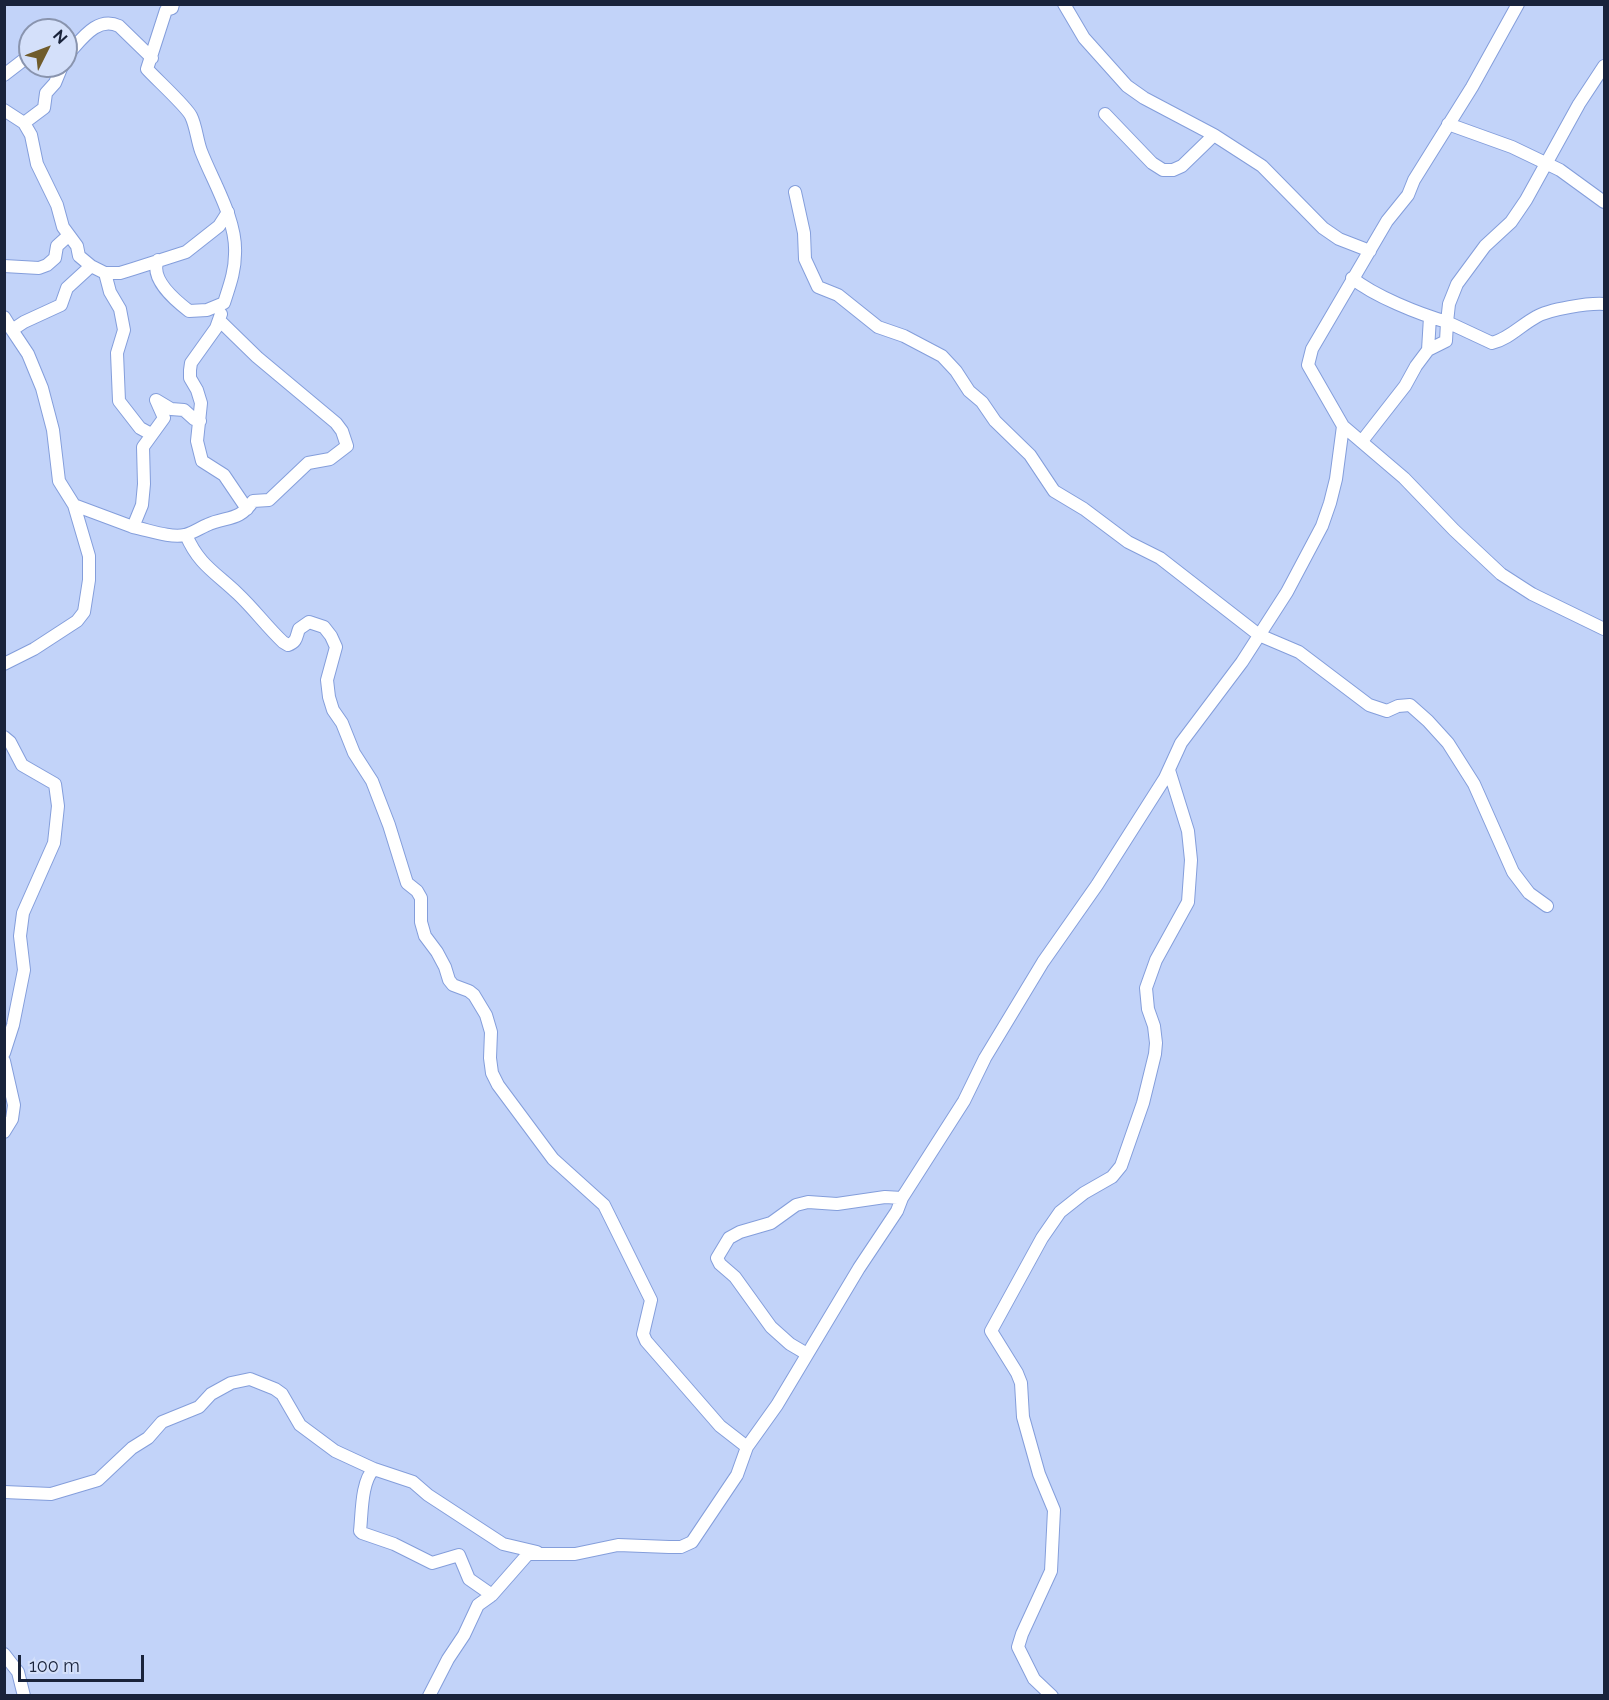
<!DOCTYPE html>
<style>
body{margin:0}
#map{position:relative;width:1609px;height:1700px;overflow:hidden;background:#c2d3f9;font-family:Raleway,sans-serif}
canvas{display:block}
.frame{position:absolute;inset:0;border:6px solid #19233b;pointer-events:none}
.north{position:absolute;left:18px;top:18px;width:60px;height:60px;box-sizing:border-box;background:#d4e0fa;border:2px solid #8994ae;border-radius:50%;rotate:48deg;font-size:16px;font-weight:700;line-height:24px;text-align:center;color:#19233b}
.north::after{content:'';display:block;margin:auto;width:21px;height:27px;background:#705c2b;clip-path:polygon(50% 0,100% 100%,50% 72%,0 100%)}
.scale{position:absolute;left:18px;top:1655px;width:126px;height:27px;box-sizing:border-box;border:3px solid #19233b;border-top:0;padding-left:8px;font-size:18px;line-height:21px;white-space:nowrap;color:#19233b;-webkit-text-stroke:4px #d4e0fa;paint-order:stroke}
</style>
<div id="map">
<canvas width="1609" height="1700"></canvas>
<div class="frame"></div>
<div class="north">N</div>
<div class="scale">100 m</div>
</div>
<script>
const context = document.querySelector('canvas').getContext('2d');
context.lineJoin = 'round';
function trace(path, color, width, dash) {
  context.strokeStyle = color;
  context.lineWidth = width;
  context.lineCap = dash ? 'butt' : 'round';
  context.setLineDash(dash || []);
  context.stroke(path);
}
const minor = new Path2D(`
 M 1064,4 L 1084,38 L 1127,86 L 1144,98 L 1214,135 L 1262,166 L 1323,228 L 1339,239 L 1370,251
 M 66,56 C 80,42 96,15 119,26 L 152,58
 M 4,75 L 30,55
 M 4,110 L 24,123 L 31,135 L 37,164 L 57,205 L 63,227 L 77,246 L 79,256 L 91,266 L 105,273 L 120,273 L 133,269 L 186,252 L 219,226 L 228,212
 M 1105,114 L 1152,163 L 1163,170 L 1173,170 L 1182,166 L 1214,135
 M 24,123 L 44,108 L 46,93 L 55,83 L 62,66
 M 1448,124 L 1512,147 L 1560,170 L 1604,202
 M 795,192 L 804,233 L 805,259 L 818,287 L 838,295 L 878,327 L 904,336 L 942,356 L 956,371 L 969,391 L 982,402 L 995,421 L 1030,455 L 1054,491 L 1084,509 L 1128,542 L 1160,558 L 1259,635 L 1299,652 L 1369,705 L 1387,711 L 1398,706 L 1410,705 L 1428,721 L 1448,743 L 1474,784 L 1513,872 L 1529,893 L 1547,906
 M 158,260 C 149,279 176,301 189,311 L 207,310 L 224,303 C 229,287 235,272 235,254 C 237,220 213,182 201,151 C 197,140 196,126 191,116 C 187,107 156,79 147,69 L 166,10 L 172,8 L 173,4
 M 4,266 L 39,268 L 47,265 L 55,258 L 57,246 L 68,236
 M 105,273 L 110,292 L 120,309 L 124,330 L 117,353 L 119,401 L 140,428 L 151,434
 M 1352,278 C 1374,296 1419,314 1447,322 L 1449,304 L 1457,284 L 1485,246 L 1511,222 L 1526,200 L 1579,104 L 1604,66
 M 221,314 L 216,328 L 191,363 L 190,370 L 190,378 L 197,390 L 201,403 L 197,441 L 202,461 L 224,475 L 247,509
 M 4,317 L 12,330 L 24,322 L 61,305 L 67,288 L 91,266
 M 12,330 L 28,354 L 42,388 L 53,430 L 59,481 L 74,505 L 133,527 L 142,505 L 144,484 L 143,447 L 164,418 L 156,400 L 171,409 L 184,410 L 194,419 L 200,421
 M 1428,350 L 1430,317
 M 1343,426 L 1308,365 L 1312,349 L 1387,221 L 1408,195 L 1414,180 L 1472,87 L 1518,4
 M 1362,441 L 1405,386 L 1416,366 L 1428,350 L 1446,341 L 1447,322 L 1492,343 C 1509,339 1521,325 1536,317 C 1549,309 1589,303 1604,304
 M 133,527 C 149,530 169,538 185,535 C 193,533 200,528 207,525 C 226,516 239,522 253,501 L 269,500 L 308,463 L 330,459 L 347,446 L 342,431 L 336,423 L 257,357 L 219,320
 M 186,535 C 199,565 215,572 238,594 C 254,609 267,627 283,642 L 288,645 C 297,642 296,637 299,629 L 309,622 L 324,627 L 331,636 L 336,647 L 327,680 L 329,697 L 333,710 L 342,723 L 354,753 L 372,781 L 389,825 L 407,883 L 417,891 L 421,898 L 421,922 L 425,936 L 437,952 L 445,967 L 449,980 L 453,985 L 469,991 L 474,995 L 486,1015 L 491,1032 L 490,1058 L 492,1073 L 498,1085 L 553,1159 L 604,1205 L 651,1300 L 643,1334 L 646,1341 L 720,1426 L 747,1447
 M 4,664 L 34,649 L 77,621 L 84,612 L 89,580 L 89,556 L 74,505
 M 4,737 L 10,742 L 22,765 L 55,784 L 58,806 L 54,843 L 23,913 L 20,936 L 24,970 L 13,1025 L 4,1053
 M 4,1061 L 14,1105 L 12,1119 L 4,1132
 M 807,1354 L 790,1344 L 771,1327 L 735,1277 L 720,1264 L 717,1258 L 729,1238 L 740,1232 L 771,1223 L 796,1205 L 808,1202 L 837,1204 L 885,1197 L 902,1198
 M 374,1469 C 361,1481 362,1514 360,1531 L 362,1533 L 394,1544 L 432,1563 L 459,1555 L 469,1579 L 492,1595
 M 4,1492 L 51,1494 L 98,1480 L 132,1448 L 148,1438 L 162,1422 L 199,1407 L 211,1394 L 231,1383 L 250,1379 L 275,1389 L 282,1394 L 300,1425 L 335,1451 L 374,1469 L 413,1482 L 428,1495 L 503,1544 L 537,1552
 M 4,1654 L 18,1672 L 24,1696
 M 429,1696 L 448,1659 L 464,1635 L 478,1605 L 492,1595 L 528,1554 L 575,1554 L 618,1545 L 669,1547 L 681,1547 L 692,1542 L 737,1475 L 747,1447 L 777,1405 L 859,1268 L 897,1211 L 902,1198 L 964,1101 L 985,1058 L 1043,962 L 1097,885 L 1165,778 L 1181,743 L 1242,662 L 1287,592 L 1322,526 L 1330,503 L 1336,479 L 1343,426 L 1404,478 L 1454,530 L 1501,574 L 1532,594 L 1604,629
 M 1052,1696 L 1034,1679 L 1018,1647 L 1022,1634 L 1051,1571 L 1054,1510 L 1039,1474 L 1023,1417 L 1021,1383 L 1017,1373 L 991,1331 L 1042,1238 L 1060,1212 L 1084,1193 L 1112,1177 L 1121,1166 L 1143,1103 L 1155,1054 L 1156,1043 L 1154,1026 L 1148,1009 L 1146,988 L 1156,960 L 1188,902 L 1191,860 L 1188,831 L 1169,770`);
trace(minor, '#849edb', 14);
trace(minor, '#fff', 12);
</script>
